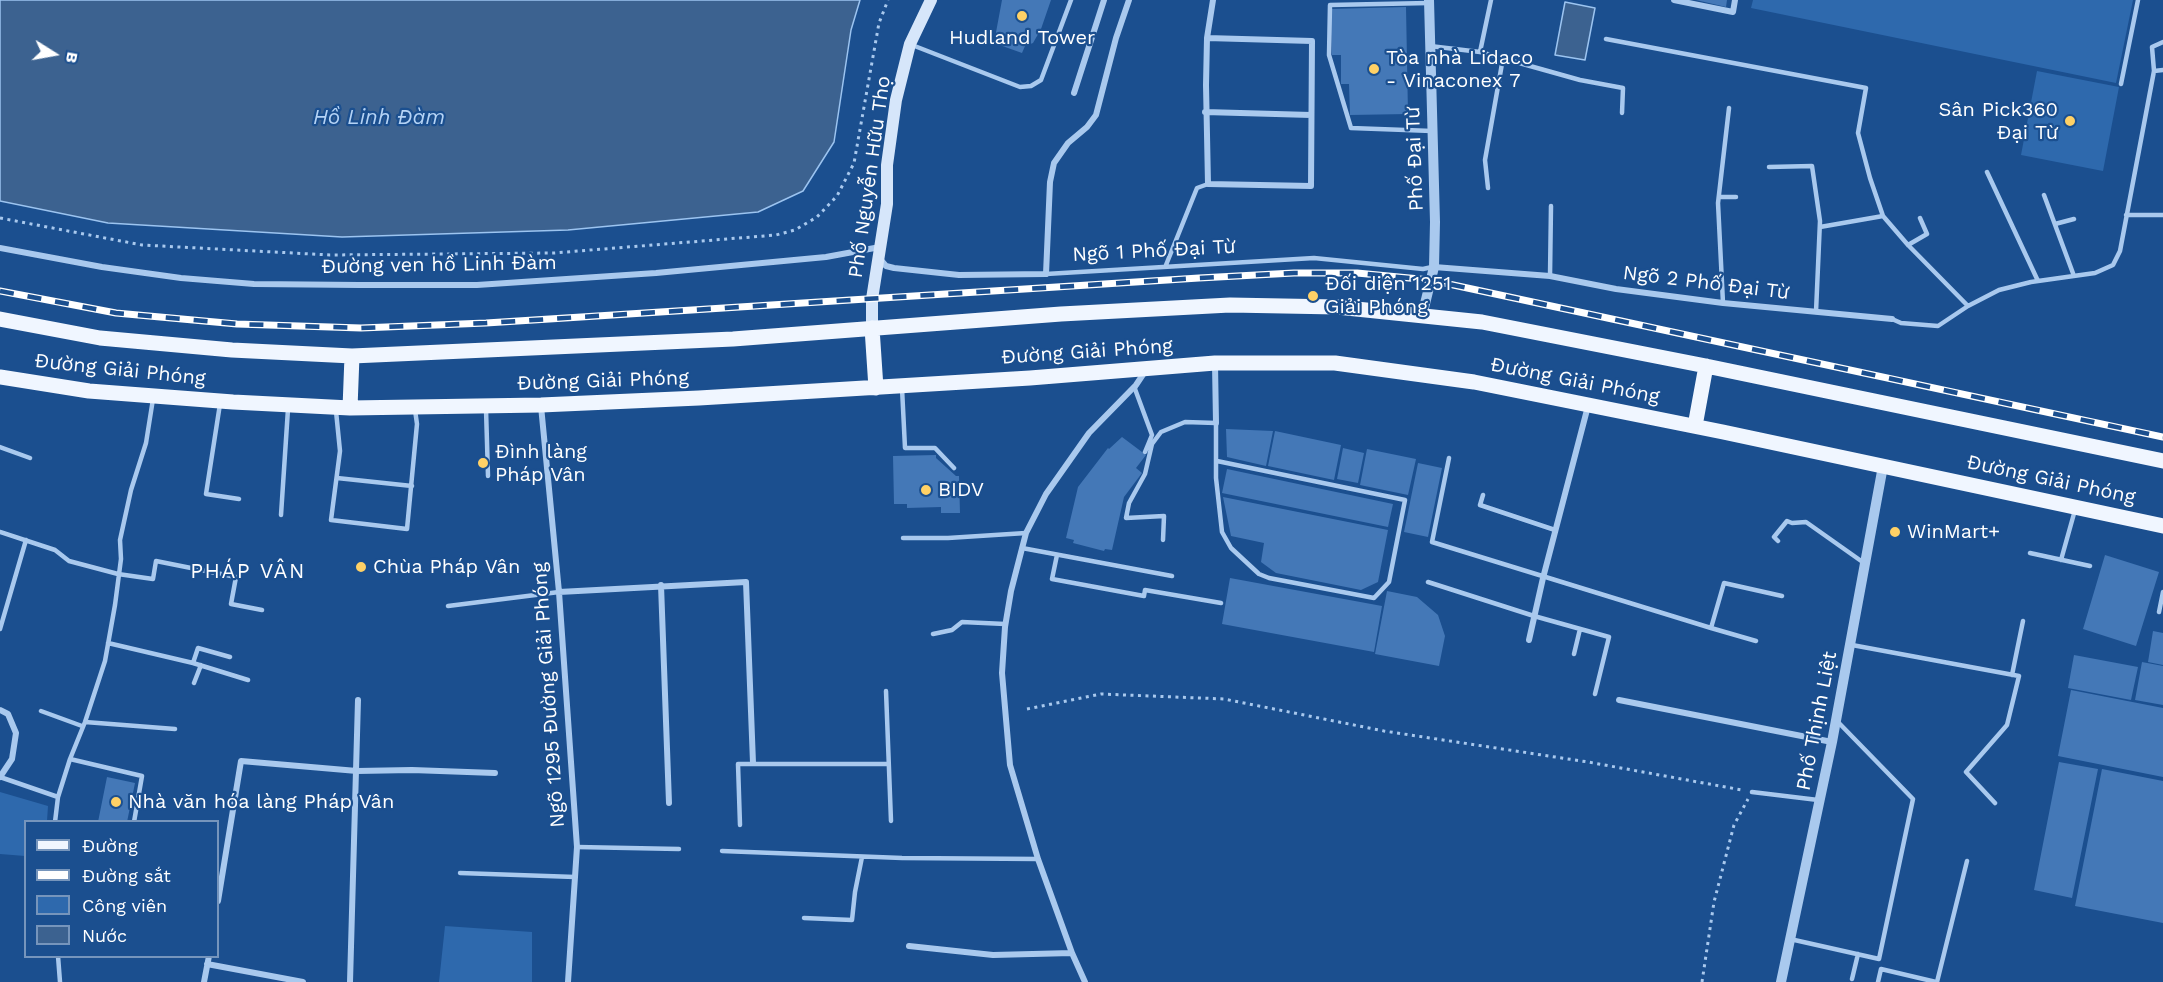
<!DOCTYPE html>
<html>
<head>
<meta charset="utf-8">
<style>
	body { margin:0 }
	#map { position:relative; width:2163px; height:982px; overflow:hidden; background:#1b4f8f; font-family:"Work Sans",sans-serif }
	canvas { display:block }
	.legend { position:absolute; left:24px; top:820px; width:195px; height:138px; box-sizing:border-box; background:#1b4f8f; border:2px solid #7695bc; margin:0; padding:8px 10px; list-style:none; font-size:18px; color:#fff }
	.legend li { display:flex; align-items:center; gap:12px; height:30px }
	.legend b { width:30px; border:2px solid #7695bc }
	.north { position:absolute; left:24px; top:24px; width:60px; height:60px; -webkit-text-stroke:4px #1b4f8f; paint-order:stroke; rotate:101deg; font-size:16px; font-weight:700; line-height:24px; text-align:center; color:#fff }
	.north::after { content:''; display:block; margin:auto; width:21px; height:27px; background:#fff; clip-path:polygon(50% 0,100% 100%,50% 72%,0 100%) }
</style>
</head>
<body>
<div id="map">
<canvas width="2163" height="982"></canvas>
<ul class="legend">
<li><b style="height:8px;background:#f0f6ff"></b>Đường</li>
<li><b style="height:8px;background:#fff"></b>Đường sắt</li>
<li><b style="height:16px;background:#2e69ad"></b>Công viên</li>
<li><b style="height:16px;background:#3c6290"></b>Nước</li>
</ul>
<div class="north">B</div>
</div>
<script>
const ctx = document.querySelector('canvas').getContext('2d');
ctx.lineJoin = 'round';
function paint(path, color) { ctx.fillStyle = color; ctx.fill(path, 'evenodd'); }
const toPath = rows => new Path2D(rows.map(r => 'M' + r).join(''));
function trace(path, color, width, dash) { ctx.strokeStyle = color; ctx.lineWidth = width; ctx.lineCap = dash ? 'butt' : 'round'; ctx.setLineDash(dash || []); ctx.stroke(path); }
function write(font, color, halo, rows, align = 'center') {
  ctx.font = font + ' "Work Sans",sans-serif'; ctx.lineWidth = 4.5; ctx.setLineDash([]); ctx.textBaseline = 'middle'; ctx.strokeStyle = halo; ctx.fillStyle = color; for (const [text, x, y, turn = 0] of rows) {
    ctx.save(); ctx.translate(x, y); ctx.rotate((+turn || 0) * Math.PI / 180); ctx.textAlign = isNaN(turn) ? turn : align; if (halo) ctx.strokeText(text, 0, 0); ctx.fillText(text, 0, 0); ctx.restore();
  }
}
const green = toPath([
	[1753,0,2133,0,2116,83,1751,8],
	[2037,71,2119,87,2103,171,2021,155],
	[0,792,48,806,47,821,26,822,25,856,0,854],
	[445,926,532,932,532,982,439,982]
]);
const water = toPath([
	[0,0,860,0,851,30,834,142,803,191,758,212,568,230,342,237,108,223,0,201,0,0],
	[1565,2,1595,8,1585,60,1555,55,1565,2]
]);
const building = toPath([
	[1002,0,1051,0,1041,29,1033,43,1025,46,1022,53,994,43],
	[1696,0,1727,0,1726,7],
	[1406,7,1408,114,1350,115,1349,84,1341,84,1341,55,1332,55,1331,9],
	[1226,429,1273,431,1266,466,1227,457],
	[1275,431,1341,445,1334,480,1268,466],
	[1122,437,1146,455,1136,468,1142,473,1124,497,1112,550,1105,549,1104,551,1073,543,1074,540,1066,538,1078,487,1108,448,1109,449],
	[1343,448,1364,453,1358,483,1337,479],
	[1367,449,1416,459,1408,495,1360,485],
	[936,455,936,458,956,476,959,476,960,513,941,513,941,507,907,508,907,504,894,504,893,456],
	[1418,463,1442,468,1428,537,1404,532],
	[1227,469,1393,504,1388,527,1222,493],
	[1223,497,1388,530,1378,582,1361,590,1276,573,1261,562,1264,543,1231,536],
	[2105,555,2159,572,2136,646,2083,629],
	[1230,578,1382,606,1374,652,1222,624],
	[1387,591,1417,597,1438,615,1445,636,1439,666,1375,654],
	[2153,631,2163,633,2163,665,2148,662],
	[2074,655,2138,667,2131,700,2068,688],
	[2142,662,2163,666,2163,705,2135,700],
	[2071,690,2163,708,2163,777,2058,756],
	[2059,762,2098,769,2072,898,2034,890],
	[2102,769,2163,781,2163,923,2075,906],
	[107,777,135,783,127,822,98,822]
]);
const path = toPath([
	[0,218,142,245,330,255,554,253,776,235,795,230,817,217,837,196,854,163,879,23,888,0],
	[1027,709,1101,694,1224,699,1384,731,1588,762,1742,790],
	[1702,982,1714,902,1734,825,1748,799]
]);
const service = toPath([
	[1429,3,1330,5,1329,55,1351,128,1432,131],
	[1606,39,1866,88,1858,133,1870,178,1883,216,1908,245,1968,306],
	[912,45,1020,87,1031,86,1041,80,1071,0],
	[1430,46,1480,52,1580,80,1623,88,1622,113],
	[1480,52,1491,0],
	[2154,71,2163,70],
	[2121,84,2138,0],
	[1769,167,1812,166,1820,221,1816,312],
	[1987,172,2038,281],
	[1488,188,1485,160,1503,58],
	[2044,195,2074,276],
	[1719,197,1736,197],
	[2126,215,2163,215],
	[2055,224,2074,219],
	[1820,227,1883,216],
	[1908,245,1927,234,1920,218],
	[1166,265,1197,188,1208,184],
	[1046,274,1314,258,1423,269,1432,267],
	[1550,276,1551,206],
	[1723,303,1718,203,1729,108],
	[1892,319,1901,323,1938,326,1968,306,1999,290,2031,282,2095,273,2113,265,2120,251,2154,71,2152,47,2163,42],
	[1136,385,1135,389,1152,435,1145,452],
	[902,388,905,448,935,448,954,468],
	[220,404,206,494,239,499],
	[486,409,488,476],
	[336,411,340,451,331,520,407,529,417,424,415,410],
	[0,447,30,458],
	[1449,458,1432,542,1711,628,1724,583,1782,596],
	[337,478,412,486],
	[1483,495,1480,505,1555,530],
	[281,515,288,409],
	[0,532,55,550,69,561,118,574,153,579,156,561,236,577,231,604,262,610],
	[903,538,948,538,1026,533],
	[1163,540,1164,516,1126,518,1129,503,1145,474,1152,444,1161,432,1185,422,1216,423,1216,478,1222,532,1231,548,1259,574,1269,578,1374,598,1389,582,1405,500,1217,461],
	[1778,541,1774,537,1787,521,1792,523,1806,522,1864,563],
	[1022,548,1172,576],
	[2030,553,2090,566],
	[1057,555,1052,579,1144,596,1145,590,1221,603],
	[2061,560,2075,510],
	[1428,582,1534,616,1609,637,1595,694],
	[448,606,559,592],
	[2159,612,2163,592],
	[1711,628,1756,641],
	[0,629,26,540],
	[933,634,952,630,962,622,1005,624],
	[108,643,193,663,248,680],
	[1852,645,2019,676,2007,725,1966,772,1995,803],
	[1574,654,1580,629],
	[193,663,198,648,230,657],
	[2012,675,2023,621],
	[194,683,201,665],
	[886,691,891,821],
	[41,711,82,726],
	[85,722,175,729],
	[70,759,142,776,134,822],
	[0,777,58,797],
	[1752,792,1818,800],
	[55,822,58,797,70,759,85,722,105,661,115,605,121,559,120,540,131,490,146,443,153,399],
	[740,825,738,764,888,764],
	[577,847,679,849],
	[722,851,902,858,1038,859],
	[460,873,575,877],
	[804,918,852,920,855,892,862,857],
	[1790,939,1879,959,1913,799,1837,721],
	[58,956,60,982],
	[1852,979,1858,954],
	[1878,982,1881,969,1936,982],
	[1937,982,1967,861]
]);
const minor = toPath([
	[1674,0,1733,12,1735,0],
	[1207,38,1312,41,1311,186,1208,184,1206,85,1207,38,1213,0],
	[1074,93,1104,0],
	[1205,112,1311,115],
	[0,248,102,267,181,278,254,284,359,285,477,285,656,273,826,257,880,247],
	[880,259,886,266,894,268,959,275,1046,274,1050,182,1054,163,1068,143,1087,127,1096,115,1116,38,1129,0],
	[1434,267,1550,276,1616,289,1723,303,1892,319],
	[1215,364,1216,423],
	[541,406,559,592,577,847,568,982],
	[661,585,669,803],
	[559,592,746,582,753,763],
	[1529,640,1543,578,1588,406],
	[1619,700,1832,742],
	[0,710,8,714,16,733,12,759,0,777],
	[218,901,241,761,357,771,412,770,495,773],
	[909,946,993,955,1072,953],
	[207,964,303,982],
	[204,982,209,956],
	[350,982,358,700],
	[1085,982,1072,953,1038,859,1010,765,1002,673,1005,627,1011,591,1026,533,1046,494,1089,433,1136,385,1146,370]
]);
const tertiary = toPath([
	[1422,316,1434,267,1435,222,1429,0],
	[1781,982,1832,742,1883,466]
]);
const secondary = toPath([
	[872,328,872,299,887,204,887,165,896,100,910,44,931,0]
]);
const primary = toPath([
	[0,319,100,338,232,350,352,356,733,339,1061,314,1230,305,1337,307,1482,322,1706,366,2163,461],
	[872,328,876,388],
	[0,377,89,391,233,402,350,408,541,405,699,398,1030,378,1215,363,1335,363,1474,382,1723,432,2163,526],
	[350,408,352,356],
	[1695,426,1706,366]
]);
const rail = toPath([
	[0,291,116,313,237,324,361,328,486,323,1199,278,1294,273,1357,273,1430,280,2163,437]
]);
const markers = [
	[1022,16,6,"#ffd166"],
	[1374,69,6,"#ffd166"],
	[2070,121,6,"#ffd166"],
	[1313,296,6,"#ffd166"],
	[483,463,6,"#ffd166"],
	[926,490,6,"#ffd166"],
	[1895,532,6,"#ffd166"],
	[361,567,6,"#ffd166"],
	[116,802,6,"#ffd166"]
];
const poiNames = [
	["Hudland Tower",1022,38,"center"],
	["Tòa nhà Lidaco",1386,58],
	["- Vinaconex 7",1386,81],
	["Sân Pick360",2058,110,"right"],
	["Đại Từ",2058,133,"right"],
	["Đối diện 1251",1325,284],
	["Giải Phóng",1325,307],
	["Đình làng",495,452],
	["Pháp Vân",495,475],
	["BIDV",938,490],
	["WinMart+",1907,532],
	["Chùa Pháp Vân",373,567],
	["Nhà văn hóa làng Pháp Vân",128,802]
];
const streetNames = [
	["Phố Đại Từ",1415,159,-92],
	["Phố Nguyễn Hữu Thọ",870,177,-82],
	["Ngõ 1 Phố Đại Từ",1154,251,-3],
	["Đường ven hồ Linh Đàm",439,265,-1],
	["Ngõ 2 Phố Đại Từ",1706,283,7],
	["Đường Giải Phóng",1087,352,-4],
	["Đường Giải Phóng",120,370,6],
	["Đường Giải Phóng",603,381,-2],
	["Đường Giải Phóng",1575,381,11],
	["Đường Giải Phóng",2051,480,12],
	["Ngõ 1295 Đường Giải Phóng",549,695,-94],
	["Phố Thịnh Liệt",1817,721,-79]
];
const waterNames = [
	["Hồ Linh Đàm",379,118]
];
const neighbourhoodNames = [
	["PHÁP VÂN",248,572]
];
paint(green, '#2e69ad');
paint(water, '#3c6290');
trace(water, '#9cc4f0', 1.5);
paint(building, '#4478b7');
trace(path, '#a9c9ee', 3, [3, 4.5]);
trace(service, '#a9c9ee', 4.5);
trace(minor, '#a9c9ee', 6);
trace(tertiary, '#a9c9ee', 10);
trace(secondary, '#d6e6fa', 12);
trace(primary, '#f0f6ff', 15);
trace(rail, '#fff', 7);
trace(rail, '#1b4f8f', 4.5, [14]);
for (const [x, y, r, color] of markers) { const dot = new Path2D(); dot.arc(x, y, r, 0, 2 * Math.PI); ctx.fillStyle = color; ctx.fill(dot); trace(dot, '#1b4f8f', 2); }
write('20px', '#fff', '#1b4f8f', poiNames, 'left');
write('20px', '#fff', '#1b4f8f', streetNames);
write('italic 21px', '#b5d3f5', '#1b4f8f', waterNames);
ctx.letterSpacing = '1.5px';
write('21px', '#fff', '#1b4f8f', neighbourhoodNames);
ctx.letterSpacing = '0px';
</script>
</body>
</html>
